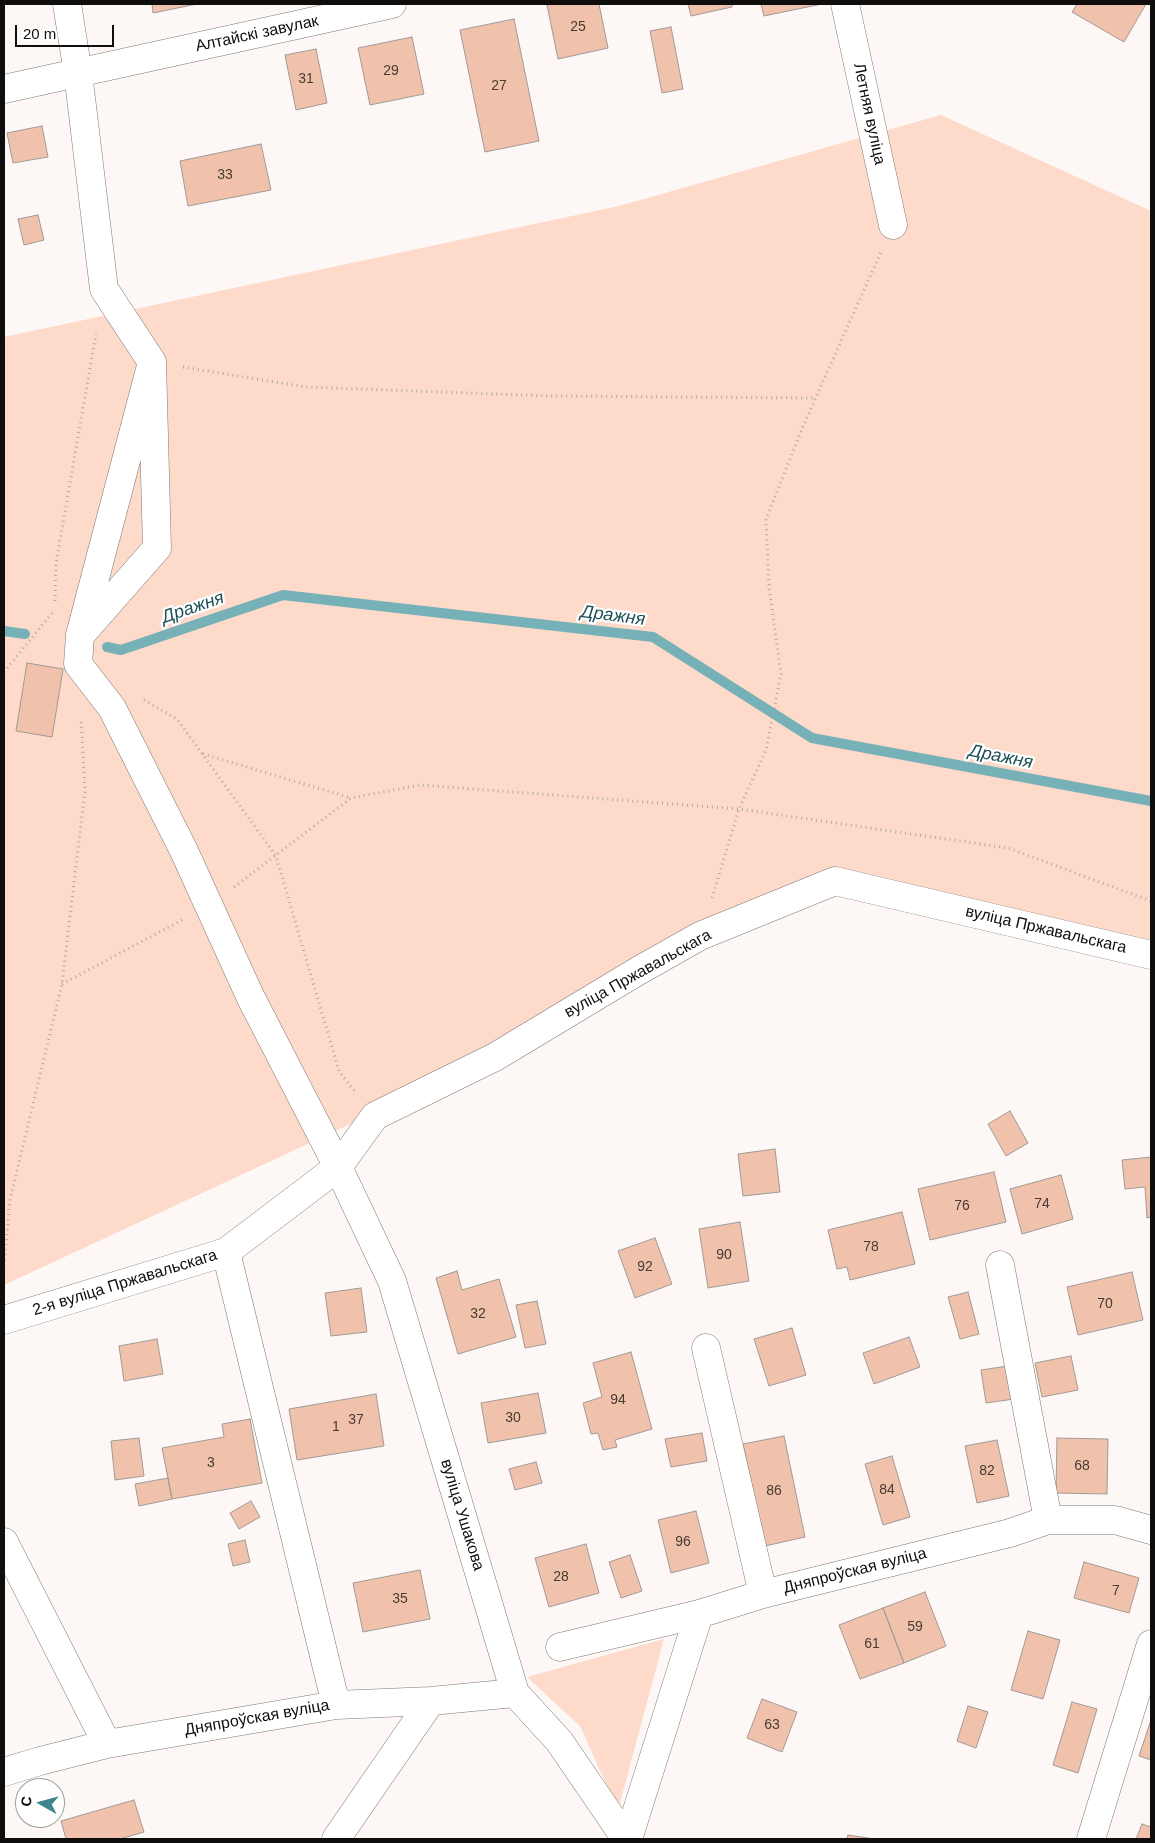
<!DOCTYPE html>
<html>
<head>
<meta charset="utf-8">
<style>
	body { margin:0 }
	#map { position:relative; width:1155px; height:1843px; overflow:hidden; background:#fdf7f5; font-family:Helvetica,sans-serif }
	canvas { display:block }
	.frame { position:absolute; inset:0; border:5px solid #0f0e0d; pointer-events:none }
	.north { position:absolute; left:15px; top:1778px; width:50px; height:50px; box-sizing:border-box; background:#fff; border:1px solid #9f9f9e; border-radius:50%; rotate:277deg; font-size:14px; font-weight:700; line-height:20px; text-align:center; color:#0f0e0d }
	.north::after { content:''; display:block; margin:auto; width:18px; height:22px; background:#3e858d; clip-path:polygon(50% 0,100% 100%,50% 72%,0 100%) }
	.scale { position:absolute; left:15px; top:25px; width:99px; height:22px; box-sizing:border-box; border:2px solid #0f0e0d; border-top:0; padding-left:6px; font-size:15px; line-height:18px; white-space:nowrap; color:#0f0e0d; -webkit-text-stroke:4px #fff; paint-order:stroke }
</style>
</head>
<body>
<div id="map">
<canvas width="1155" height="1843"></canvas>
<div class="frame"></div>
<div class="north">С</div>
<div class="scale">20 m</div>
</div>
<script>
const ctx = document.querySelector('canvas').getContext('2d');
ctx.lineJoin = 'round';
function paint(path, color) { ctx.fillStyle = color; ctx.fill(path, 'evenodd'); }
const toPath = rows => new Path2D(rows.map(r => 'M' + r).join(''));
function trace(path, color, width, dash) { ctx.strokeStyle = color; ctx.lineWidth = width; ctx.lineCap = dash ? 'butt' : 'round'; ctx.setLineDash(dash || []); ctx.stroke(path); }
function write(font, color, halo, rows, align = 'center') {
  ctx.font = font + ' Helvetica,sans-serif'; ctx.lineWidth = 4.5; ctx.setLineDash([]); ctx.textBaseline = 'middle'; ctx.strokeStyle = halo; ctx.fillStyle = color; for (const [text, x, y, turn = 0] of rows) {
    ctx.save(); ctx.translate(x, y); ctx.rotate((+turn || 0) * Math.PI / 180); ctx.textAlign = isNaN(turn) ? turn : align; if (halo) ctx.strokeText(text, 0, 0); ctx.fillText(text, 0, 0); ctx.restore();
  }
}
const green = toPath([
	[941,115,1151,211,1151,940,834,881,495,1057,4,1285,4,337,619,206],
	[664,1639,618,1810,580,1726,527,1677]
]);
const stream = toPath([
	[4,631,25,634],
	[107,647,121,650,283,595,653,637,812,738,1151,801]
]);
const building = toPath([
	[152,4,197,4,153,13,152,4],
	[555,4,599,4,608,48,558,59,547,5,555,4],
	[688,4,732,4,732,7,691,16,688,4],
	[761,4,822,4,764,16,761,4],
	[1077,4,1146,4,1124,42,1072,12,1077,4],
	[514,19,539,141,485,152,460,30,514,19],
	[671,27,683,89,662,93,650,31,671,27],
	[412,37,424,94,370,105,358,48,412,37],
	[316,49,327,103,296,110,285,55,316,49],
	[42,126,48,157,13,163,7,133,42,126],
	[261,144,271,190,188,206,180,161,261,144],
	[38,215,44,240,24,245,18,219,38,215],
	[27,663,63,669,52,737,16,731,27,663],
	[1010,1111,1028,1143,1006,1156,988,1124,1010,1111],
	[775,1149,780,1192,743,1196,738,1154,775,1149],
	[1151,1157,1151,1217,1147,1218,1145,1187,1125,1189,1122,1160,1151,1157],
	[994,1172,1006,1222,930,1240,918,1189,994,1172],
	[1061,1175,1073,1219,1022,1234,1010,1189,1061,1175],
	[902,1212,915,1264,850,1280,847,1267,837,1269,828,1230,902,1212],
	[740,1222,749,1281,708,1288,699,1229,740,1222],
	[655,1238,672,1284,635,1298,618,1251,655,1238],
	[457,1271,462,1290,499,1279,516,1337,458,1354,436,1278,457,1271],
	[1132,1272,1143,1320,1078,1335,1067,1287,1132,1272],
	[361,1288,367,1332,331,1336,325,1293,361,1288],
	[968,1292,979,1334,960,1339,948,1297,968,1292],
	[537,1301,546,1344,525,1348,516,1305,537,1301],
	[792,1328,806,1375,769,1386,754,1339,792,1328],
	[909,1337,920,1367,874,1384,863,1353,909,1337],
	[157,1339,163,1374,124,1381,119,1346,157,1339],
	[631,1352,652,1429,615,1440,617,1447,603,1450,598,1433,591,1434,583,1403,602,1397,593,1363,631,1352],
	[1071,1356,1078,1390,1042,1397,1035,1363,1071,1356],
	[1008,1366,1014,1399,986,1403,981,1370,1008,1366],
	[538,1393,546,1433,488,1443,481,1403,538,1393],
	[376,1394,384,1446,297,1460,289,1409,376,1394],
	[250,1419,262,1483,172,1499,162,1448,224,1437,222,1424,250,1419],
	[702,1433,707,1461,671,1467,665,1439,702,1433],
	[784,1436,805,1537,765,1546,743,1444,784,1436],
	[139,1438,144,1476,115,1480,111,1441,139,1438],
	[1057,1438,1108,1439,1107,1494,1056,1493,1057,1438],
	[997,1440,1009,1496,977,1503,965,1446,997,1440],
	[892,1456,910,1517,883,1525,865,1464,892,1456],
	[536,1462,542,1483,515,1490,509,1469,536,1462],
	[168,1478,172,1499,139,1506,135,1484,168,1478],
	[251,1501,260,1517,239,1529,230,1513,251,1501],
	[696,1511,709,1563,671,1573,658,1520,696,1511],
	[245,1540,250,1562,233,1566,228,1544,245,1540],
	[586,1544,599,1593,549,1607,535,1558,586,1544],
	[630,1555,642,1591,621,1598,609,1562,630,1555],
	[1084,1562,1139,1578,1129,1613,1074,1598,1084,1562],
	[420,1570,430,1619,363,1632,353,1583,420,1570],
	[925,1592,946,1646,904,1663,883,1608,925,1592],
	[883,1608,904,1663,860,1679,839,1625,883,1608],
	[1028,1631,1060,1640,1043,1699,1011,1690,1028,1631],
	[762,1699,797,1712,782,1752,747,1738,762,1699],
	[1072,1702,1097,1709,1078,1773,1053,1765,1072,1702],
	[968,1706,988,1712,976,1748,957,1741,968,1706],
	[1151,1720,1151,1760,1139,1756,1151,1720],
	[134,1800,144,1832,120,1839,66,1839,61,1821,134,1800],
	[1142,1824,1151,1827,1151,1839,1136,1839,1142,1824],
	[848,1835,874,1839,847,1839,848,1835]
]);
const path = toPath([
	[183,367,306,387,549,396,815,398],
	[55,601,56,563,96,334],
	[4,672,53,612],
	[144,700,177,719,276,856,339,1071,356,1093],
	[203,754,351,798],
	[234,887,351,798,420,785,739,809,1008,848,1151,901],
	[712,898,739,809,766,750,781,674,769,587,766,519,804,424,881,252],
	[62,984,182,920],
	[4,1265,10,1200,62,984,85,790,81,719]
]);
const minor = toPath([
	[67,4,78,73,104,289,152,362,157,548,84,631],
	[845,4,893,225],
	[4,89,392,4],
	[152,362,80,635,78,664,112,708,184,851,250,996,338,1167,392,1281,515,1693,559,1741,626,1839],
	[226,1252,336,1705],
	[1000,1265,1048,1520],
	[4,1320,226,1252,338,1167,375,1116,495,1057,638,971,700,936,835,881,1151,955],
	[706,1348,763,1594],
	[4,1542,107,1744],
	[560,1647,699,1614,763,1594,1010,1533,1048,1520,1115,1520,1151,1530],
	[4,1772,40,1761,107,1744,336,1705,431,1701,515,1693],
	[336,1839,431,1701],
	[628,1839,699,1614],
	[1091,1839,1151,1644]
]);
const numberNames = [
	["25",578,27],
	["29",391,71],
	["31",306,79],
	["27",499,86],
	["33",225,175],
	["74",1042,1204],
	["76",962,1206],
	["78",871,1247],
	["90",724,1255],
	["92",645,1267],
	["70",1105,1304],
	["32",478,1314],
	["94",618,1400],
	["30",513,1418],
	["37",356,1420],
	["1",336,1427],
	["3",211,1463],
	["68",1082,1466],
	["82",987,1471],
	["84",887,1490],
	["86",774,1491],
	["96",683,1542],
	["28",561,1577],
	["7",1116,1591],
	["35",400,1599],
	["59",915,1627],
	["61",872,1644],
	["63",772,1725]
];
const streetNames = [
	["Алтайскі завулак",257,34,-12],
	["Летняя вуліца",869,114,78],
	["вуліца Пржавальскага",1046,930,13],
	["вуліца Пржавальскага",638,974,-29],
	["2-я вуліца Пржавальскага",125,1283,-17],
	["вуліца Ушакова",462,1515,73],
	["Дняпроўская вуліца",855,1571,-14],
	["Дняпроўская вуліца",257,1718,-10]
];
const waterNames = [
	["Дражня",193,608,-19],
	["Дражня",613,616,7],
	["Дражня",1001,757,11]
];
paint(green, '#fddac9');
trace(stream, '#76b1b8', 10);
paint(building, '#f1c2ab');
trace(building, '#a09a98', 1);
trace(minor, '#7e7a77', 29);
trace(path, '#afaaa9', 3, [1, 4]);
trace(minor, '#fff', 28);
write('14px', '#483b34', null, numberNames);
write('16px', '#0f0e0d', '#fff', streetNames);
write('italic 18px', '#1d5157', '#fff', waterNames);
</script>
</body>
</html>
